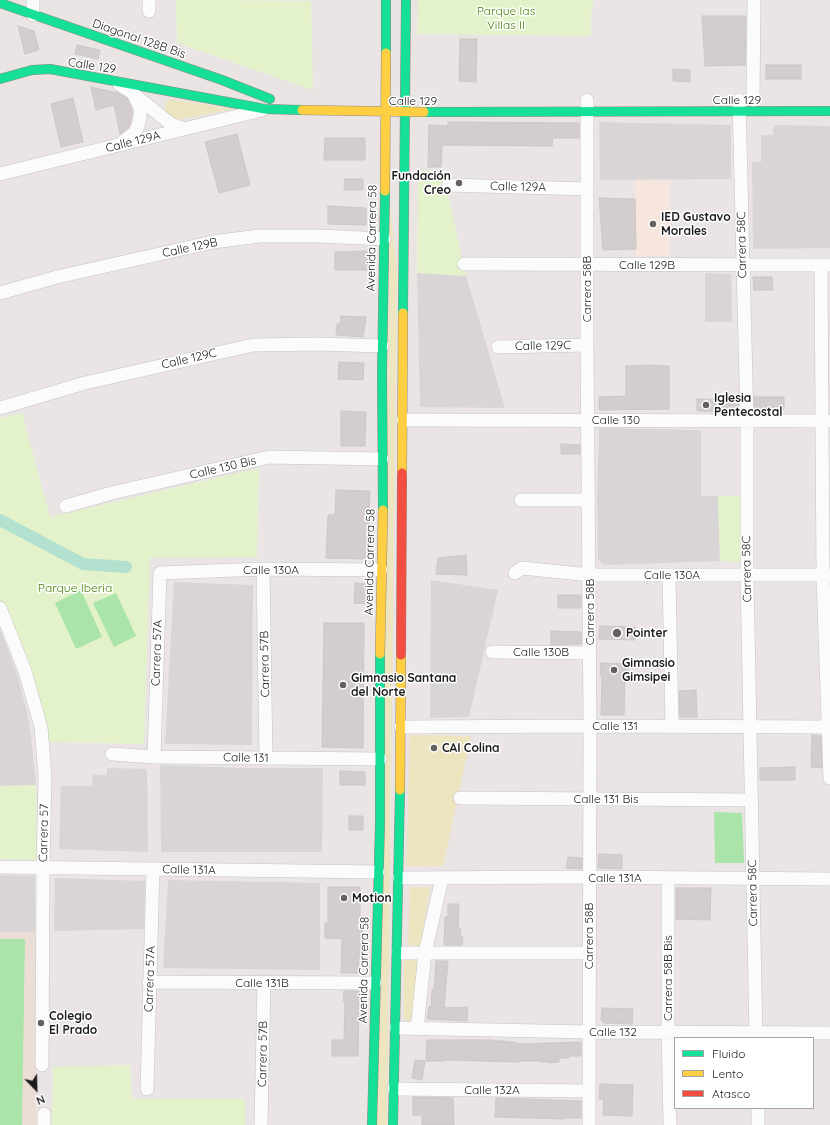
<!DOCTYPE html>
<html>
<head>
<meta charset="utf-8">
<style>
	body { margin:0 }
	#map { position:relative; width:830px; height:1125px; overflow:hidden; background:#eae4e4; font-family:Quicksand,sans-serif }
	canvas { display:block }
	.legend { position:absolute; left:674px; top:1037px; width:140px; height:72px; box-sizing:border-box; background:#fff; border:1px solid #a4a4a4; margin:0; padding:5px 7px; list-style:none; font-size:12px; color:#1b1b1b }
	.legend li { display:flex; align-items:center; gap:8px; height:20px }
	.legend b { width:20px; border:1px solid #a4a4a4 }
	.north { position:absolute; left:16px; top:1069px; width:40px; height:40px; -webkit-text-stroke:3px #fff; paint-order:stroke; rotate:157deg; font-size:11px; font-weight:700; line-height:16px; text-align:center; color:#1b1b1b }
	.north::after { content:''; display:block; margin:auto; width:14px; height:18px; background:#1b1b1b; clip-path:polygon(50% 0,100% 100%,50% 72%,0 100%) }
</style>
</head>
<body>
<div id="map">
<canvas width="830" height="1125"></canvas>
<ul class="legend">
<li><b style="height:5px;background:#16e098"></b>Fluido</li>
<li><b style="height:5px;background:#ffcf43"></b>Lento</li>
<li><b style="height:5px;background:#f24e42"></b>Atasco</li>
</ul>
<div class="north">N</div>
</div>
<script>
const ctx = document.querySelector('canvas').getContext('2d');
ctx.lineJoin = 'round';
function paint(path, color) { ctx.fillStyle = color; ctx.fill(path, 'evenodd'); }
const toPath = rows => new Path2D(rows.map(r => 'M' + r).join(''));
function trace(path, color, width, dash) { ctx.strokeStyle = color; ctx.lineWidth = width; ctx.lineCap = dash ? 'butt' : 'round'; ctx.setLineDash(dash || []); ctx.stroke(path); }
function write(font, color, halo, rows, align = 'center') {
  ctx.font = font + ' Quicksand,sans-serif'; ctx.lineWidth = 3; ctx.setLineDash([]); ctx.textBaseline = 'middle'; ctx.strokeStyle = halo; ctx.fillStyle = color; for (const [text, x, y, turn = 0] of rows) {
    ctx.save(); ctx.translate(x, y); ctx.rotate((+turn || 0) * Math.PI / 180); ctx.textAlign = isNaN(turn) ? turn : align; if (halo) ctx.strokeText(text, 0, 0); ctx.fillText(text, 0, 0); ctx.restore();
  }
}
const residential = toPath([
	[599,122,731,125,731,179,600,180],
	[774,125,830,126,830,248,753,249,752,162,761,162,761,135,773,135],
	[417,273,466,276,505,408,420,407],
	[705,273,731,274,732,322,705,322],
	[599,428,701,430,701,496,718,496,720,561,605,565,598,560,597,495],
	[431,580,498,590,469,717,430,718],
	[174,582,253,585,252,745,165,744],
	[0,629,18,677,27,712,31,736,36,785,0,786],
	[160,765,244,768,323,768,322,852,161,852],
	[107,768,147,769,148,852,59,849,61,786,92,786,93,775,107,775],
	[0,875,35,876,35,932,0,932],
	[55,878,145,881,144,929,54,931],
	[168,880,320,883,320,970,163,968]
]);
const education = toPath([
	[635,180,670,180,670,255,636,257]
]);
const farmland = toPath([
	[0,932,35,932,36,1125,0,1125]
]);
const grass = toPath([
	[170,99,234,109,176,120,165,115,165,103],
	[390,206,397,271,387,1125,377,1125],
	[410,735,471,736,443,866,406,866],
	[410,887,430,887,420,946,408,945],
	[421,959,415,1021,404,1020,404,960]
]);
const park = toPath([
	[176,0,311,1,313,90,177,43],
	[418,0,594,0,591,14,591,36,417,34],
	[418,170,443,171,466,276,417,273],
	[22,413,50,517,259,468,257,557,150,558,144,744,47,742,0,603,0,418],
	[718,496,741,496,742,562,720,561],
	[36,785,36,860,0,859,0,786],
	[130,1065,132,1099,245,1099,245,1125,52,1125,53,1067]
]);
const pitch = toPath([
	[81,590,102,637,76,649,55,603],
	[116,593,136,636,114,647,93,603],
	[714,812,742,813,744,863,715,863],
	[0,939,25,939,22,1125,0,1125]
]);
const canal = toPath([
	[0,520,83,564,126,567]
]);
const building = toPath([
	[702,16,746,16,745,65,705,66,702,16],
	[18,26,34,31,39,50,25,54,18,26],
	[460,39,477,39,476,82,459,81,460,39],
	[77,45,100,50,98,59,75,54,77,45],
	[766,65,801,65,801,79,766,79,766,65],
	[673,69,690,70,690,82,673,81,673,69],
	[91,87,118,93,127,98,132,110,132,116,129,127,120,134,114,105,96,110,91,87],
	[73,98,83,142,61,147,51,104,73,98],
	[448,122,579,123,579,138,553,138,552,146,442,145,441,167,428,167,429,125,448,126,448,122],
	[237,134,250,185,219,193,205,142,237,134],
	[325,138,365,138,365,160,324,160,325,138],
	[345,179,363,179,363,190,344,190,345,179],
	[599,198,635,199,636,249,603,250,599,198],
	[328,206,366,208,366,225,328,224,328,206],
	[368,251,368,270,335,270,335,252,368,251],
	[753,277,772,277,773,290,754,290,753,277],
	[341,316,366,317,363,337,336,335,337,324,340,324,341,316],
	[339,362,364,363,363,380,338,379,339,362],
	[651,365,669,366,669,409,599,410,599,397,626,396,626,366,651,365],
	[754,397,784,397,784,410,755,410,754,397],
	[697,399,738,400,739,412,697,411,697,399],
	[341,411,366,412,365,446,341,446,341,411],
	[561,444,580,445,580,454,561,454,561,444],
	[336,490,370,491,368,559,326,558,328,515,335,515,336,490],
	[466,555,467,575,436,574,438,558,466,555],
	[355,583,369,584,368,604,354,603,355,583],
	[558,595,581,595,581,608,558,608,558,595],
	[324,623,364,623,363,748,322,747,324,623],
	[600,626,635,627,635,640,599,639,600,626],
	[551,631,581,632,581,644,551,645,551,631],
	[601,663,628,664,628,676,625,676,624,715,601,715,602,676,600,676,601,663],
	[696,690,697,717,680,717,679,691,696,690],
	[812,735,821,736,822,768,811,767,812,735],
	[795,767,795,780,760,780,760,768,795,767],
	[340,771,365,772,365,785,340,785,340,771],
	[349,816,363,816,363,830,349,830,349,816],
	[599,854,622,855,622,869,598,868,599,854],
	[568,857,582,858,582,869,566,868,568,857],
	[328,887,360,887,360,924,362,924,362,939,364,939,364,955,359,955,358,973,341,973,342,939,325,938,325,923,328,923,328,887],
	[676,888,711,888,710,920,676,919,676,888],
	[448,904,459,904,458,929,461,929,460,937,463,937,462,945,444,945,445,917,448,917,448,904],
	[436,961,448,961,444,1008,468,1007,467,1021,427,1019,429,1007,431,1007,432,990,434,990,436,961],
	[344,991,364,991,364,1001,359,1001,358,1056,332,1056,332,1040,344,1040,345,1001,343,1001,344,991],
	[602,1008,633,1009,632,1024,604,1023,601,1020,602,1008],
	[427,1040,494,1040,494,1041,505,1041,505,1042,513,1042,520,1044,581,1042,581,1056,569,1056,569,1058,559,1058,559,1062,549,1063,549,1062,541,1062,541,1061,520,1061,520,1062,516,1062,445,1060,445,1061,426,1061,427,1040],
	[415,1060,425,1061,422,1080,412,1078,415,1060],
	[600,1084,633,1085,632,1116,603,1115,604,1099,599,1099,600,1084],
	[413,1097,453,1098,454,1125,422,1125,422,1115,413,1115,413,1097],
	[496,1098,581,1101,581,1118,565,1118,564,1119,495,1117,496,1098]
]);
const street = toPath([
	[149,11,149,0],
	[33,15,33,0],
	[119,84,133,93,140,108,140,117,138,126,135,132,121,143],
	[136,96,171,124,185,129],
	[587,100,587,345,590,726,589,1125],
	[739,100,747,421,747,575,756,1038],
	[753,100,754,0],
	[0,174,262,110],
	[448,185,587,189],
	[464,264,830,265],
	[821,265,823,575,830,778],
	[0,293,57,277,213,242,259,236,319,236,384,239],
	[498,347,587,345],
	[0,408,85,383,253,345,320,344,382,346],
	[403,420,830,421],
	[521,500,589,500],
	[66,506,112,493,269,457,382,459],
	[263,569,266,758],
	[515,573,522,568,590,575,830,575],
	[669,575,672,726],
	[0,608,25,671,41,727,45,776,43,868,42,1065],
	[492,652,590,653],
	[401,727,590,726,830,727],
	[112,754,154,757,380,759],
	[154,757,160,573,263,569,381,570],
	[460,798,751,800],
	[0,867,378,872],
	[399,878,589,877,830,879],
	[668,878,668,1032,670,1125],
	[398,953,589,953],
	[149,982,375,983],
	[396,1028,589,1032,830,1033],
	[417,1029,425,953,442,878],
	[147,1089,153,869],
	[394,1089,589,1091],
	[758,1108,758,1125],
	[44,1114,44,1125],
	[261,1125,264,983]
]);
const fast = toPath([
	[386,0,386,53],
	[0,3,222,80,270,99],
	[0,79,32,70,50,69,265,109,302,110],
	[424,112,830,111],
	[403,313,406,0],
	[383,510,382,373,385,191],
	[372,1125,380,824,380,654],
	[393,1125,400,790]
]);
const slow = toPath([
	[302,110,424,112],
	[385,191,386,53],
	[402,473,403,313],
	[380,654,383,510],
	[400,790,401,655]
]);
const jam = toPath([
	[401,655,402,473]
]);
const markers = [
	[459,183,4,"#636161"],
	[653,224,4,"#636161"],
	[706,405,4,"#636161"],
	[617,633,5,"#636161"],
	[614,670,4,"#636161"],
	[343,685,4,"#636161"],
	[434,748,4,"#636161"],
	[344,898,4,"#636161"],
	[41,1023,4,"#636161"]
];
const parkNames = [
	["Parque las",506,11],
	["Villas II",506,25],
	["Parque Iberia",75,588]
];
const streetNames = [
	["Diagonal 128B Bis",139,39,19],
	["Calle 129",92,66,9],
	["Calle 129",737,100],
	["Calle 129",413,101],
	["Calle 129A",133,142,-14],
	["Calle 129A",518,187,1],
	["Avenida Carrera 58",372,238,-89],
	["Carrera 58C",742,245,-91],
	["Calle 129B",190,248,-12],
	["Calle 129B",647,265],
	["Carrera 58B",587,289,-90],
	["Calle 129C",543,346,-1],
	["Calle 129C",189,359,-13],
	["Calle 130",616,420],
	["Calle 130 Bis",223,468,-13],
	["Avenida Carrera 58",370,562,-89],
	["Carrera 58C",747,569,-91],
	["Calle 130A",271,570],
	["Calle 130A",672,575],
	["Carrera 58B",590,612,-90],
	["Calle 130B",541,652],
	["Carrera 57A",157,653,-88],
	["Carrera 57B",265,664,-91],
	["Calle 131",615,726],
	["Calle 131",246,758,1],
	["Calle 131 Bis",606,799],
	["Carrera 57",44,833,-89],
	["Calle 131A",189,870,1],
	["Calle 131A",615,878],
	["Carrera 58C",753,893,-91],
	["Carrera 58B",589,936,-90],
	["Avenida Carrera 58",364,970,-89],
	["Carrera 58B Bis",668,978,-90],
	["Carrera 57A",150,979,-88],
	["Calle 131B",262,983],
	["Calle 132",613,1032],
	["Carrera 57B",263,1054,-89],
	["Calle 132A",492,1090]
];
const poiNames = [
	["Fundación",451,176,"right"],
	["Creo",451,190,"right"],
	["IED Gustavo",661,217],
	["Morales",661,231],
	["Iglesia",714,398],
	["Pentecostal",714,412],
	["Pointer",626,633],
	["Gimnasio",622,663],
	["Gimsipei",622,677],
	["Gimnasio Santana",351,678],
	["del Norte",351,692],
	["CAI Colina",442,748],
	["Motion",352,898],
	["Colegio",49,1016],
	["El Prado",49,1030]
];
paint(residential, '#d9d5d6');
paint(education, '#f6e6dd');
paint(farmland, '#edded5');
paint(grass, '#ece5bf');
paint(park, '#e3f2cb');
paint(pitch, '#abe4a8');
trace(canal, '#b3e1cf', 12);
paint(building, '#d3cdce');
trace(building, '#cdc5c6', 1);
trace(street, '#c5c3c3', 14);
trace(fast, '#95867c', 10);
trace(slow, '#95867c', 10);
trace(jam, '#95867c', 10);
trace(street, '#fcfbfb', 13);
trace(fast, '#16e098', 9);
trace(slow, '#ffcf43', 9);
trace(jam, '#f24e42', 9);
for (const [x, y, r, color] of markers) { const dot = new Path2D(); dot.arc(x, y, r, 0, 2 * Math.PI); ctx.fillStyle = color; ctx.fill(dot); trace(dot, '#fff', 1.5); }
write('12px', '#458003', '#fff', parkNames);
write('12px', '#1b1b1b', '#fff', streetNames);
write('bold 12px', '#1b1b1b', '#fff', poiNames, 'left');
</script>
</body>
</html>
